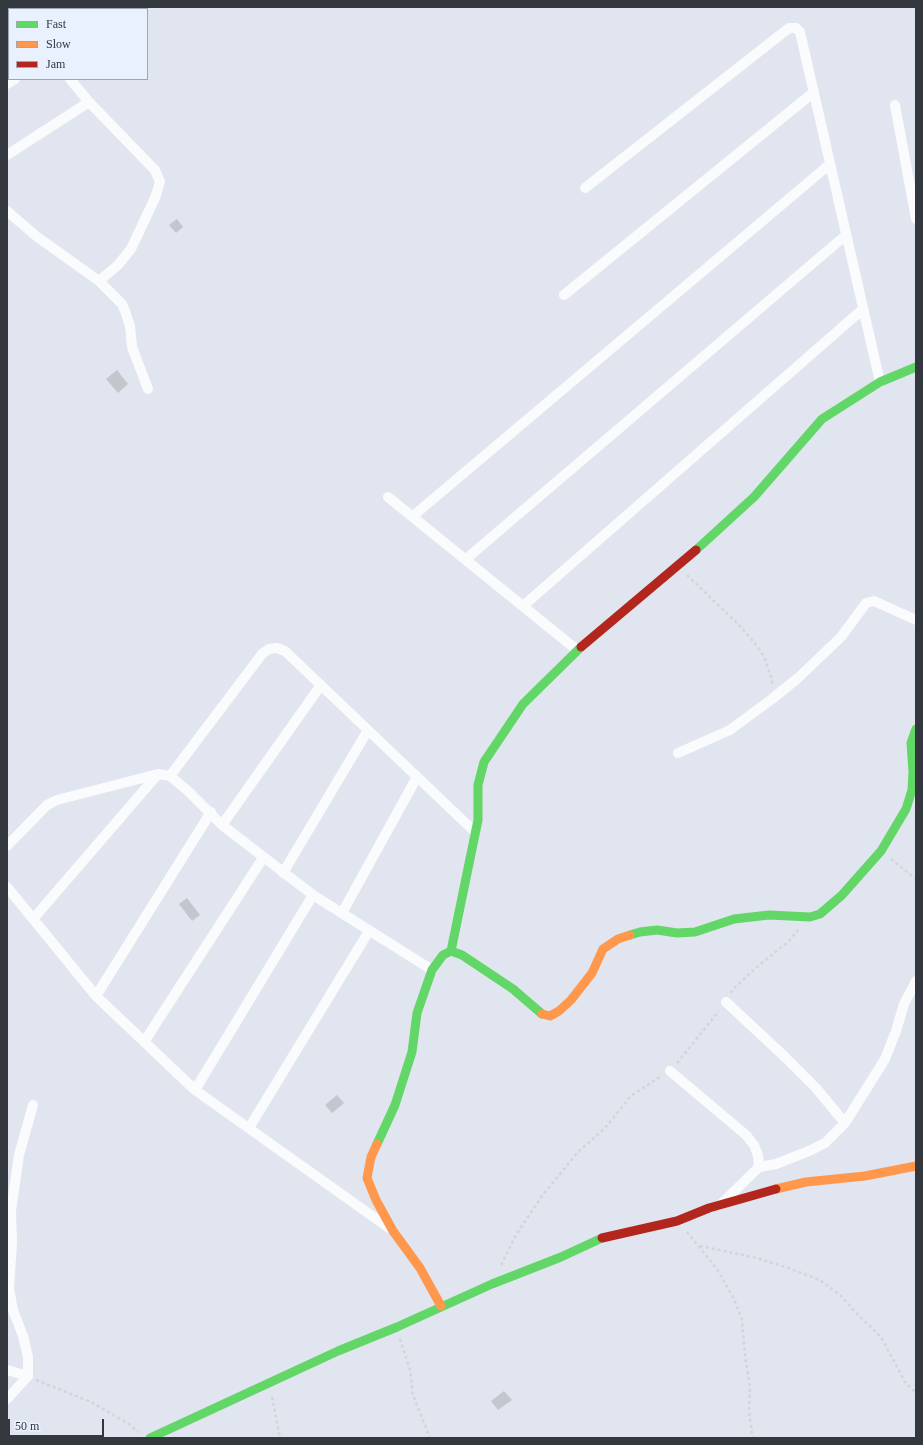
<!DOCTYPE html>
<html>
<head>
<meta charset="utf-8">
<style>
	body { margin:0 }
	#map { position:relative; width:923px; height:1445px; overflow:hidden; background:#e0e5ef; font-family:"Times New Roman",serif }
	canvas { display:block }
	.frame { position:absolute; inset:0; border:8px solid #33373e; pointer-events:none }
	.legend { position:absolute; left:8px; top:8px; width:140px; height:72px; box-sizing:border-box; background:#e9f1ff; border:1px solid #a0a7b2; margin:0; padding:5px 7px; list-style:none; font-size:12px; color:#33373e }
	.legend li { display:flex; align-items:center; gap:8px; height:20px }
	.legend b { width:20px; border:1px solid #a0a7b2 }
	.scale { position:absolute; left:8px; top:1419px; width:96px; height:18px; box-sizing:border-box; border:2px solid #33373e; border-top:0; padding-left:5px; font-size:12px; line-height:14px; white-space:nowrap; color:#33373e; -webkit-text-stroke:3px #e9f1ff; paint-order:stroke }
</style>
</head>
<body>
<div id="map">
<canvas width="923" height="1445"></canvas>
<div class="frame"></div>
<ul class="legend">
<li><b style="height:5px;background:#63d668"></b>Fast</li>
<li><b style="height:5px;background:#ff974d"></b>Slow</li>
<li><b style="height:5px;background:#b3261e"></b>Jam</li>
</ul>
<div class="scale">50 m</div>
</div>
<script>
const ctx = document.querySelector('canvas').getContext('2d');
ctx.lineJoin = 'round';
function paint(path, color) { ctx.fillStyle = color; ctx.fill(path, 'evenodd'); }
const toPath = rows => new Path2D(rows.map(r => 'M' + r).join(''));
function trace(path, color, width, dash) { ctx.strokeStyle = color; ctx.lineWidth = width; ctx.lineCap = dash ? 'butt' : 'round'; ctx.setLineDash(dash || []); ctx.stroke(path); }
const building = toPath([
	[177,219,183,227,176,233,169,225],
	[117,370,128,384,118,393,106,379],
	[187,898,200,915,192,921,179,904],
	[337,1095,344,1103,332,1113,325,1105],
	[504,1391,512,1400,498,1410,491,1401]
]);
const path = toPath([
	[687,575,740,626,758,647,765,659,771,677,773,686],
	[891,859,916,879],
	[731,993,733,989,759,965,788,942,798,930],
	[677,1063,719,1011],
	[687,1232,717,1269,734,1299,742,1320,745,1355,750,1387,749,1411,752,1434,754,1438],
	[700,1246,757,1258,788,1268,820,1280,841,1296,858,1315,881,1337,905,1382,916,1393],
	[501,1265,516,1235,542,1196,578,1152,605,1128,631,1096,661,1076],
	[400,1339,410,1370,413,1395,430,1438],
	[36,1380,91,1402,129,1424,138,1432],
	[272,1397,280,1438]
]);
const street = toPath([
	[7,8,9,10],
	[70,79,89,102,151,166,155,170,160,182,155,198,131,249,118,265,99,281],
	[7,84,15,79],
	[895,105,916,219],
	[7,155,89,102],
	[585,188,789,28,796,28,800,32,880,382],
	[7,211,36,236,99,281,122,304,125,311,130,326,132,347,148,389],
	[564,295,814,92],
	[388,497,577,650],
	[413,516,830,164],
	[466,559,846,235],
	[523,606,863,309],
	[678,753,730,730,772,699,798,678,841,637,866,603,874,601,916,620],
	[170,776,262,654,269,649,277,648,285,651,475,832],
	[222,825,321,685],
	[7,846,47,805,57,800,158,774,170,776,188,791,222,825,313,895,432,970],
	[283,873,368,730],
	[7,887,96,996,195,1090,389,1228],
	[342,913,417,777],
	[33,919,158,774],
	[96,996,211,812],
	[726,1002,785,1057,816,1088,845,1123],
	[144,1042,263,858],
	[670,1071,746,1135,754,1145,758,1155,759,1167],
	[195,1090,313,895],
	[249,1128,369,931],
	[720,1205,759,1167,776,1164,809,1151,825,1143,845,1123,885,1059,896,1031,904,1004,916,981],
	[7,1370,28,1376],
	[7,1399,28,1376,28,1357,23,1336,13,1310,9,1289,12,1242,11,1211,19,1155,33,1105]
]);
const fast = toPath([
	[696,550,754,497,822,419,880,382,916,367],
	[630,935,640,932,657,930,677,933,695,932,734,919,769,915,810,917,820,914,842,895,881,851,906,809,912,790,913,772,911,743,916,729],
	[451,951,478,820,478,785,484,762,523,704,581,647],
	[377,1144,395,1105,412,1052,417,1013,432,970,443,955,451,951,462,955,513,989,542,1014],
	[150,1438,338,1351,397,1327,492,1284,561,1257,602,1238]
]);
const slow = toPath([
	[542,1014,550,1016,559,1011,571,1000,592,973,603,949,618,939,630,935],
	[377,1144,371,1157,367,1178,376,1200,393,1231,420,1268,441,1306],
	[776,1189,806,1182,865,1176,916,1166]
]);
const jam = toPath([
	[581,647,696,550],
	[602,1238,677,1221,709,1208,776,1189]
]);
paint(building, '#c2c6cd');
trace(path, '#d3d5d7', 2.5, [3, 3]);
trace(street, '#fafbfd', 10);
trace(fast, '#63d668', 9);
trace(slow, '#ff974d', 9);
trace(jam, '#b3261e', 9);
</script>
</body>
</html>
